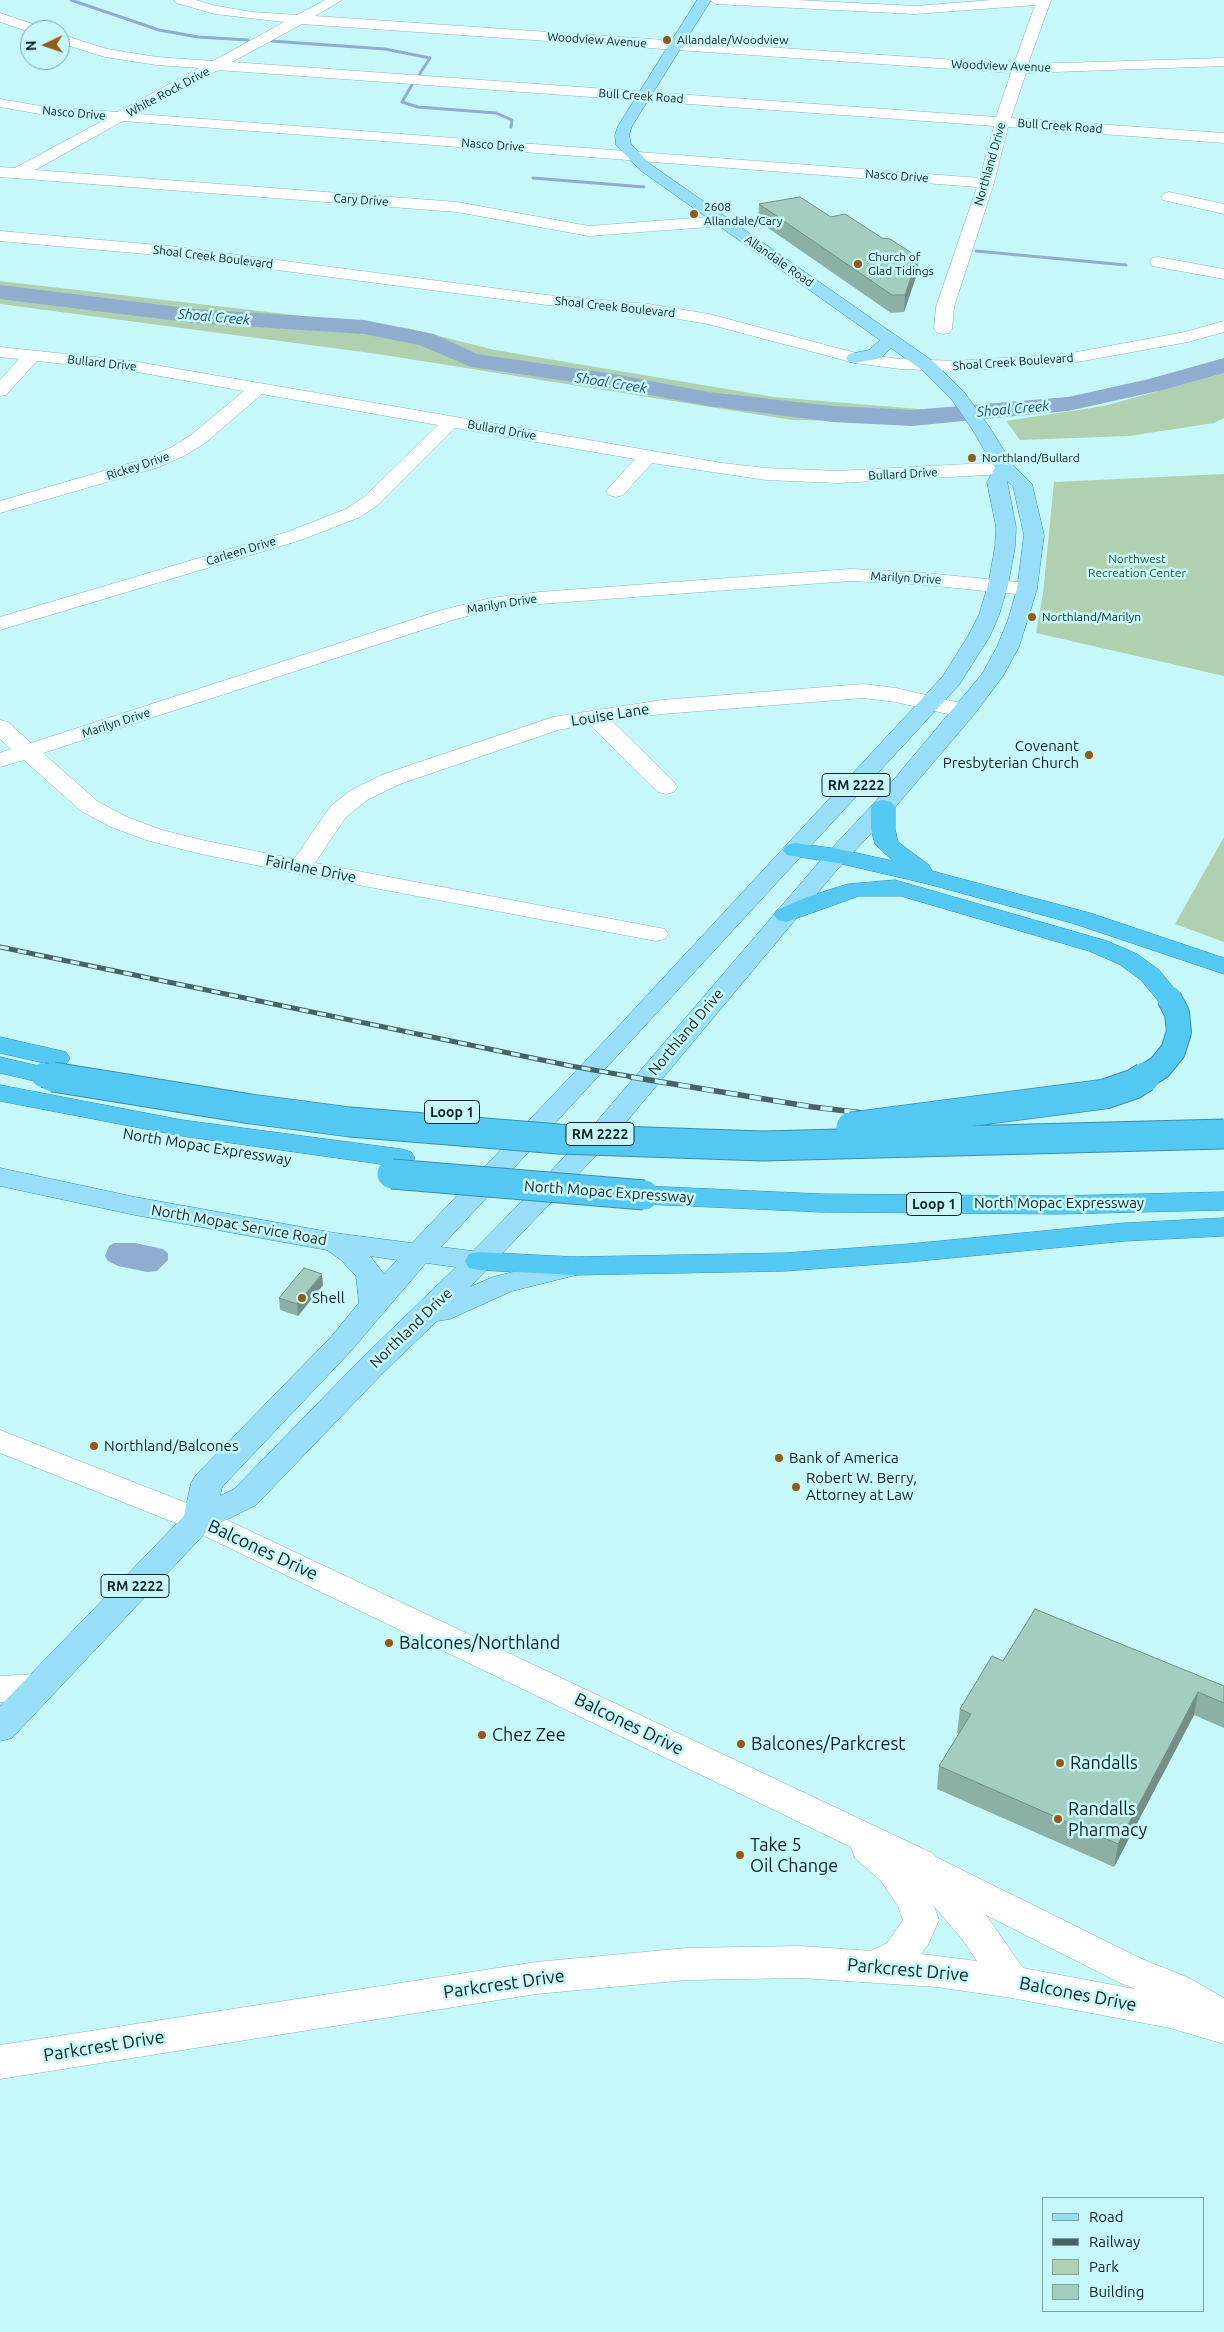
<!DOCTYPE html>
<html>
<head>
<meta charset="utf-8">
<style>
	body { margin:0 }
	#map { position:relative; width:1224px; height:2332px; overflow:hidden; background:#c7f8f9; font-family:Ubuntu,sans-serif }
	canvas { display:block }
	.legend { position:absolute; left:1042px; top:2197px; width:162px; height:115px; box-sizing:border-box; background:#c7f8f9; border:1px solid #7ea3a4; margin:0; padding:6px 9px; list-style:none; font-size:15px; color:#112324 }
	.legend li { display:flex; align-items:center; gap:10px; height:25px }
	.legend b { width:25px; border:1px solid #7ea3a4 }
	.north { position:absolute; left:20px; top:20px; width:50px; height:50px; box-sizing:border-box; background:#c7f8f9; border:1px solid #7ea3a4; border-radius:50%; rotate:267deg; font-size:14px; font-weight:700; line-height:20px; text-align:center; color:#112324 }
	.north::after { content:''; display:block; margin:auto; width:18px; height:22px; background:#945b18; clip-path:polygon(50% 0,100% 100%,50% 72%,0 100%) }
</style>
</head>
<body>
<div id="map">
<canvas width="1224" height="2332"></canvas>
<ul class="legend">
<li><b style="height:6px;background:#98def8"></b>Road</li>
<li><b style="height:6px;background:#486364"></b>Railway</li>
<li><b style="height:14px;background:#b0d1b0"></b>Park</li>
<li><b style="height:14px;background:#a3cebf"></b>Building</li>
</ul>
<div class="north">N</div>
</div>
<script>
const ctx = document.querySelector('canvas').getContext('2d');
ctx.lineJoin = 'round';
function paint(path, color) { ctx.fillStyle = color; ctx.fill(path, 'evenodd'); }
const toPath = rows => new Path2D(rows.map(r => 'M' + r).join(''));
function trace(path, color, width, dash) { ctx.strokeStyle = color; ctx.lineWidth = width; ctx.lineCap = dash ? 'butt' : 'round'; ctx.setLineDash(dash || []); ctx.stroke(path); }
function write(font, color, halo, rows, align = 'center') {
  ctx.font = font + ' Ubuntu,sans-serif'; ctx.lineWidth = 5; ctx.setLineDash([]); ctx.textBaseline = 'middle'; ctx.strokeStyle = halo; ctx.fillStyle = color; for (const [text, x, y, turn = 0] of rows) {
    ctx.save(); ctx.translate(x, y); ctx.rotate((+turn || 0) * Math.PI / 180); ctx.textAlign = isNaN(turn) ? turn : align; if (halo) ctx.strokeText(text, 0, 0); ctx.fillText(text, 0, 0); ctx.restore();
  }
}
const green = toPath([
	[0,281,407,328,495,350,774,397,931,410,941,423,792,420,378,354,0,304],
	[1224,373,1224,418,1214,423,1129,436,1020,440,1006,421,1104,406],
	[1224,474,1224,676,1036,633,1043,594,1054,482],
	[1224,837,1224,942,1175,924]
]);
const water = toPath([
	[114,1243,135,1243,163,1249,168,1253,168,1260,157,1271,147,1272,118,1266,108,1261,105,1256,109,1246]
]);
const stream = toPath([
	[71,0,159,30,198,37,248,40],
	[271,41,385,49,430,58,419,75],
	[413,83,402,102,418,107,496,113,512,120,511,127],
	[533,178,644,187],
	[976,251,1126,265]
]);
const river = toPath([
	[0,285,195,309,364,320,434,334,477,354,614,374,708,392,833,406,912,410,1068,397,1149,379,1224,358,1224,373,1163,390,1068,411,912,426,833,422,708,406,614,388,471,367,419,345,364,334,195,323,0,299,0,285]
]);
const minor = toPath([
	[174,0,195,0,217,6,252,12,297,15,325,0,342,0,315,16,1014,64,1035,5,915,14,716,4,709,0,796,0,915,6,992,0,1051,0,1028,64,1224,58,1224,66,1026,73,1011,118,1224,133,1224,143,1008,127,994,183,954,307,952,329,949,333,943,334,937,333,934,329,936,307,977,187,123,121,35,170,457,202,589,226,721,216,727,218,729,221,727,224,721,226,589,236,457,212,0,177,0,167,15,168,104,120,46,115,0,107,0,99,46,107,118,112,199,68,157,65,105,57,60,43,60,34,107,49,157,57,213,61,284,22,215,14,176,3,174,0],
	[302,24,1011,73,996,117,232,62,302,24],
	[218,70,994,126,980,178,138,114,218,70],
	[0,13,42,27,44,30,30,30,30,32,0,22,0,13],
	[1169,192,1224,204,1224,214,1163,200,1161,197,1163,194,1169,192],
	[0,231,169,246,547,295,648,304,709,314,856,353,900,359,956,361,1066,354,1185,332,1224,321,1224,332,1188,342,1066,364,956,371,900,369,855,363,708,324,648,314,547,305,169,256,0,241,0,231],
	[1158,257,1224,269,1224,279,1152,266,1150,262,1152,258,1158,257],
	[0,347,132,361,722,463,766,468,838,471,1005,462,1012,464,1015,468,1012,472,1005,474,838,483,766,480,652,463,623,495,616,497,609,495,606,491,635,459,455,428,378,505,360,517,301,540,0,630,0,617,287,532,346,509,364,497,438,425,262,394,205,443,184,456,159,467,0,513,0,501,145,459,170,448,191,435,244,391,132,371,37,361,6,395,0,396,0,380,19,359,0,357,0,347],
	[850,569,915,572,1027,583,1034,585,1037,589,1034,593,1027,595,915,584,850,581,540,604,491,610,456,619,43,753,97,801,127,817,162,830,202,840,294,859,330,807,351,790,384,774,553,717,662,700,863,684,896,688,973,706,976,711,973,716,965,718,896,702,863,698,662,714,611,720,674,782,677,787,674,792,666,794,658,792,589,724,558,730,400,784,367,800,346,817,315,863,665,929,668,934,665,939,656,941,300,874,201,854,146,840,111,827,81,811,24,760,0,767,0,753,11,749,0,739,0,720,8,722,31,743,442,610,491,598,540,592,850,569],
	[0,1430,210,1512,932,1853,936,1857,1142,1959,1189,1978,1224,1998,1224,2044,1170,2028,1012,1998,937,1987,801,1978,687,1980,536,1994,0,2079,0,2045,536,1962,687,1948,801,1946,871,1951,887,1943,903,1920,898,1906,881,1881,855,1858,851,1847,188,1528,0,1453,0,1430],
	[934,1906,962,1939,977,1961,921,1954,928,1945,939,1920,934,1906],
	[986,1915,1116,1981,1135,1989,1023,1968,986,1915],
	[39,1674,51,1678,56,1687,51,1696,39,1700,0,1702,0,1676,39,1674]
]);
const major = toPath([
	[697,0,711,0,632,126,629,135,631,144,650,164,934,362,964,392,990,428,1013,465,1032,484,1044,535,1037,589,1019,647,1003,676,973,716,891,812,836,871,612,1139,470,1287,493,1277,574,1257,584,1259,588,1266,584,1273,512,1291,450,1319,437,1321,383,1373,256,1505,210,1528,12,1738,0,1741,0,1706,184,1516,191,1483,196,1475,330,1338,359,1303,356,1276,341,1260,327,1250,135,1215,0,1186,0,1168,135,1197,335,1233,412,1243,614,1031,943,676,968,636,979,615,988,585,995,547,996,527,987,482,995,468,972,429,952,400,922,370,891,348,881,358,855,363,849,362,846,358,849,354,869,350,880,340,640,170,616,145,615,135,618,126,697,0],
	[1007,481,1013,486,1024,535,1017,589,1008,620,997,647,982,674,875,802,820,861,592,1127,537,1186,473,1251,441,1247,959,685,990,636,999,615,1008,585,1015,547,1016,527,1007,481],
	[370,1256,397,1260,384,1274,370,1256],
	[426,1263,456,1267,361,1359,234,1489,220,1496,222,1487,350,1352,426,1263]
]);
const highway = toPath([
	[883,800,891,802,895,807,895,829,898,842,929,865,932,871,1090,913,1224,958,1224,974,1072,923,928,884,838,863,787,855,783,850,787,845,795,843,838,849,893,861,875,844,871,829,871,807,875,802,883,800],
	[895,880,1107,941,1137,954,1159,970,1182,998,1178,1003,1169,1006,1160,1003,1141,980,1119,964,1089,951,901,896,859,896,786,922,777,920,774,915,777,910,807,897,848,884,895,880],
	[0,1037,66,1052,70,1058,66,1064,57,1066,0,1053,0,1037],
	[0,1057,52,1069,56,1075,52,1081,43,1083,0,1073,0,1057],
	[0,1085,182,1120,401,1149,411,1152,415,1158,411,1164,401,1167,182,1136,0,1101,0,1085],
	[644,1186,821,1194,1057,1196,1224,1192,1224,1210,1057,1214,821,1212,644,1204,634,1201,630,1195,634,1189,644,1186],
	[1224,1218,1224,1236,1125,1241,909,1262,785,1271,574,1275,479,1270,469,1268,465,1261,469,1254,479,1252,574,1257,785,1253,909,1244,1125,1223,1224,1218]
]);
const railFar1 = toPath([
	[0,947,571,1066,639,1078]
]);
const rail = toPath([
	[631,1077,813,1107,955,1124,1079,1136,1224,1146]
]);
const highwayBridgeFar1 = toPath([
	[43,1075,61,1078],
	[1143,1078,1160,1067,1173,1051,1179,1032,1177,1013,1169,998]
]);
const highwayBridge = toPath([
	[53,1077,251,1109,350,1122,559,1139,763,1146,1224,1134],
	[851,1127,1105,1094,1134,1084,1145,1077],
	[392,1174,644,1195]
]);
const wall = toPath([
	[759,204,882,238,918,257,917,274,904,312,891,313,758,221],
	[323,1285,298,1316,280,1310,279,1298],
	[1003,1661,1224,1686,1224,1728,1194,1715,1114,1867,937,1789,939,1766,959,1733,957,1733,960,1709]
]);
const shadedWall = toPath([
	[918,257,917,274,904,312,905,295],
	[322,1274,323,1285,298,1316,297,1304],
	[1198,1692,1194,1715,1114,1867,1118,1844]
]);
const building = toPath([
	[800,197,831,217,845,214,882,238,890,239,918,257,905,295,892,295,759,204,800,197],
	[304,1268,322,1274,297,1304,279,1298,304,1268],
	[1035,1609,1224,1686,1224,1703,1198,1692,1118,1844,939,1766,971,1714,960,1709,992,1656,1003,1661,1035,1609]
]);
const markers = [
	[667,40,5,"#945b18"],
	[694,214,5,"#945b18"],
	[858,264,5,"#945b18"],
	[972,458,5,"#945b18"],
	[1032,617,5,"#945b18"],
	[1089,755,5,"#945b18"],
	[302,1298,5,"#945b18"],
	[94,1446,5,"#945b18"],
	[779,1458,5,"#945b18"],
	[796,1487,5,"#945b18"],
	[389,1643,5,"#945b18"],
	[482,1735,5,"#945b18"],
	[741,1744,5,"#945b18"],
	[1060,1763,5,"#945b18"],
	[1058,1819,5,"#945b18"],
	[740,1855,5,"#945b18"]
];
const farStreetnames = [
	["Woodview Avenue",597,40,4],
	["Woodview Avenue",1001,66,2],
	["White Rock Drive",168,92,-28],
	["Bull Creek Road",641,96,4],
	["Nasco Drive",74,113,5],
	["Bull Creek Road",1060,126,4],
	["Nasco Drive",493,145,4],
	["Northland Drive",990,164,-74],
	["Nasco Drive",897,176,4],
	["Cary Drive",361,200,4],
	["Shoal Creek Boulevard",213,257,7],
	["Allandale Road",779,261,35],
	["Shoal Creek Boulevard",615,307,6],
	["Shoal Creek Boulevard",1013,362,-4],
	["Bullard Drive",102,363,6],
	["Bullard Drive",502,430,10],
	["Rickey Drive",138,466,-18],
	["Bullard Drive",903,474,-3],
	["Carleen Drive",241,551,-17],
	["Marilyn Drive",906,578,3],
	["Marilyn Drive",502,604,-9],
	["Marilyn Drive",116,723,-18]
];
const farPoinames = [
	["Allandale/Woodview",677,40],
	["2608",704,207],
	["Allandale/Cary",704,221],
	["Church of",868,257],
	["Glad Tidings",868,271],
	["Northland/Bullard",982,458],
	["Northland/Marilyn",1042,617]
];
const farParknames = [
	["Northwest",1137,559],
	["Recreation Center",1137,573]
];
const farWaternames = [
	["Shoal Creek",214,317,5],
	["Shoal Creek",611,383,9],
	["Shoal Creek",1013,409,-5]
];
const shields = [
	[856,785,68],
	[452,1112,55],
	[600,1134,68],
	[934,1204,55],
	[135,1586,68]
];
const shieldNames = [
	["RM 2222",856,785],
	["Loop 1",452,1112],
	["RM 2222",600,1134],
	["Loop 1",934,1204],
	["RM 2222",135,1586]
];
const streetNames = [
	["Louise Lane",610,715,-9],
	["Fairlane Drive",311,869,11],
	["Northland Drive",686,1032,-50],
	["North Mopac Expressway",207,1147,9],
	["North Mopac Expressway",609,1192,4],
	["North Mopac Expressway",1059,1203],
	["North Mopac Service Road",239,1225,10],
	["Northland Drive",411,1328,-44]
];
const poiNames = [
	["Covenant",1079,746,"right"],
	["Presbyterian Church",1079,763,"right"],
	["Shell",312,1298],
	["Northland/Balcones",104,1446],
	["Bank of America",789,1458],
	["Robert W. Berry,",806,1478],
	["Attorney at Law",806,1495]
];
const nearStreetnames = [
	["Balcones Drive",263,1550,25],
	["Balcones Drive",629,1724,26],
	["Parkcrest Drive",908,1970,5],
	["Parkcrest Drive",504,1984,-8],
	["Balcones Drive",1078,1994,11],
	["Parkcrest Drive",104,2046,-9]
];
const nearPoinames = [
	["Balcones/Northland",399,1643],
	["Chez Zee",492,1735],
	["Balcones/Parkcrest",751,1744],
	["Randalls",1070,1763],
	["Randalls",1068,1809],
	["Pharmacy",1068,1830],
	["Take 5",750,1845],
	["Oil Change",750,1866]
];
paint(green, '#b0d1b0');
paint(water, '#90adcf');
trace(stream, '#90adcf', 3);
paint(river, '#90adcf');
trace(minor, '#87b6b8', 1);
trace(major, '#3c8eab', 1);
trace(highway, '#3c8eab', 1);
paint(minor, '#fff');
paint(major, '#98def8');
paint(highway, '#53c8f3');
trace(railFar1, '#486364', 5);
trace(rail, '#486364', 5.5);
trace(railFar1, '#c7f8f9', 3, [9]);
trace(rail, '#c7f8f9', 4, [12]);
trace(highwayBridgeFar1, '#3c8eab', 26, []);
trace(highwayBridge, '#3c8eab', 31, []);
trace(highwayBridgeFar1, '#53c8f3', 24);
trace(highwayBridge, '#53c8f3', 29);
paint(wall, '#8cb1a4');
paint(shadedWall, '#729086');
paint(building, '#a3cebf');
trace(building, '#729086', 1);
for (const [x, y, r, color] of markers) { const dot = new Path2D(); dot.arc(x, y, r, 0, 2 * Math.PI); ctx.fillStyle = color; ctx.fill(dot); trace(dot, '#c7f8f9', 2); }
write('12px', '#112324', '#c7f8f9', farStreetnames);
write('12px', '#112324', '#c7f8f9', farPoinames, 'left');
write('12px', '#255529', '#c7f8f9', farParknames);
write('italic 14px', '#234c79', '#c7f8f9', farWaternames);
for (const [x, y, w] of shields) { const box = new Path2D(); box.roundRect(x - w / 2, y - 11.5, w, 23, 4); ctx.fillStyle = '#c7f8f9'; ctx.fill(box); trace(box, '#112324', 1); }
write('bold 14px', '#112324', null, shieldNames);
write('15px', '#112324', '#c7f8f9', streetNames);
write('15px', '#112324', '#c7f8f9', poiNames, 'left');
write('18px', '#112324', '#c7f8f9', nearStreetnames);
write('18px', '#112324', '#c7f8f9', nearPoinames, 'left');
</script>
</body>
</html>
